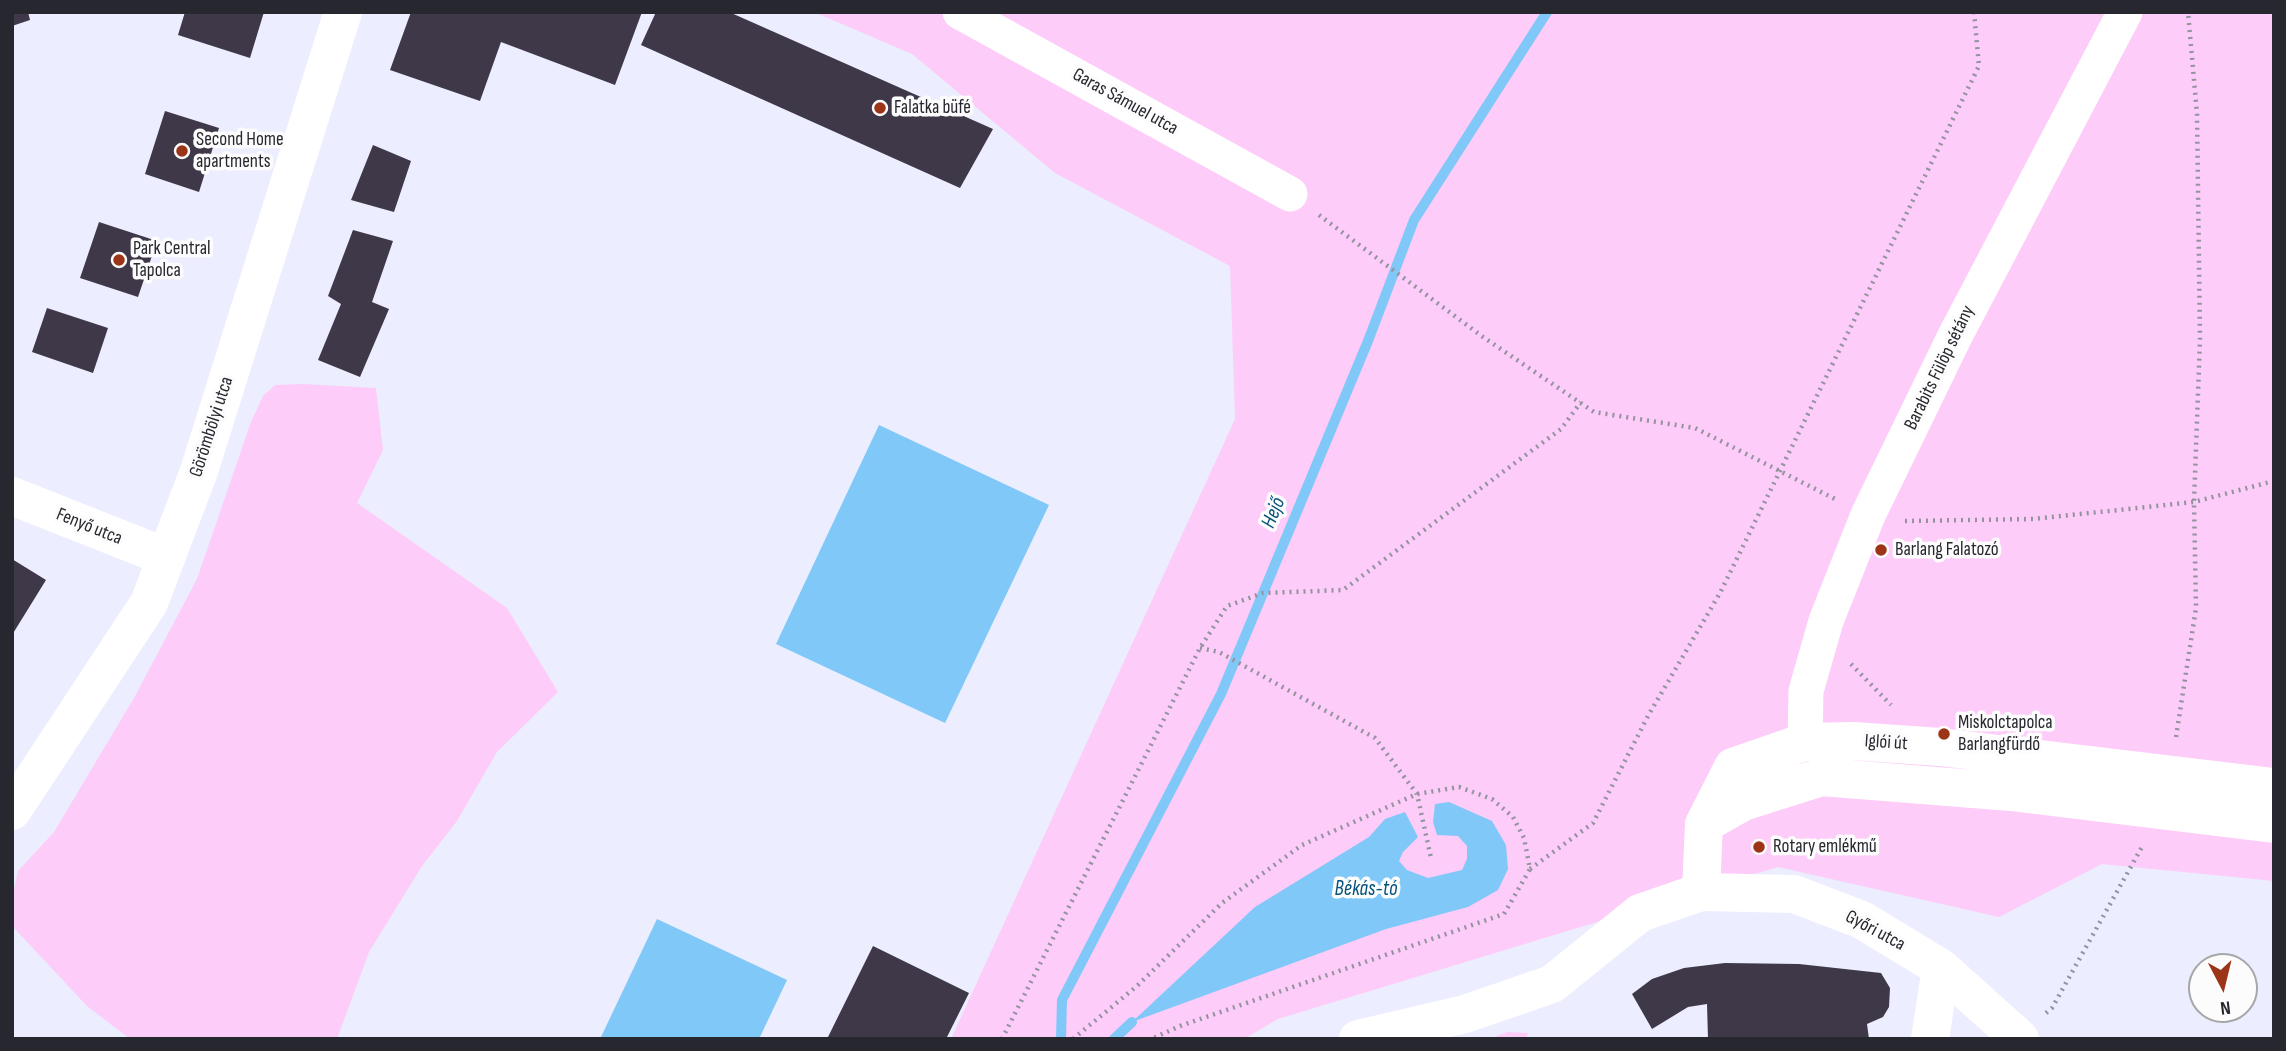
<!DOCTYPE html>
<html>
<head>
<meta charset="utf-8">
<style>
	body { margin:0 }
	#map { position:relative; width:2286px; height:1051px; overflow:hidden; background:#ecedfe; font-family:"Sofia Sans Condensed",sans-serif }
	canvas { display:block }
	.frame { position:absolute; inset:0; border:14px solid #27272f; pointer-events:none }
	.north { position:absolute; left:2188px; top:953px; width:70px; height:70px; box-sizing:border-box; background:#fcfcfc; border:2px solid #a7a7aa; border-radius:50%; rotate:173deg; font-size:19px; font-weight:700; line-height:28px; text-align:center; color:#27272f }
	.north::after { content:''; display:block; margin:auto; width:24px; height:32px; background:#9c3417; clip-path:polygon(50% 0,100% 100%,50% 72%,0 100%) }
</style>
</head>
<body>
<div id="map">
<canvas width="2286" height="1051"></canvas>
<div class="frame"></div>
<div class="north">N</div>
</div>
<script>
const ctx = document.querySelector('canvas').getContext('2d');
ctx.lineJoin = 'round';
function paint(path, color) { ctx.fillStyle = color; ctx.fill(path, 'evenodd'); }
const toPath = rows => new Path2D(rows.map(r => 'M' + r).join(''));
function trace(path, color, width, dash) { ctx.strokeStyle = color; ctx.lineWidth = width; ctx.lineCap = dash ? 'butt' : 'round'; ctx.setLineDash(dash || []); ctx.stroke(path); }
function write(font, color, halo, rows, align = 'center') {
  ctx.font = font + ' "Sofia Sans Condensed",sans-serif'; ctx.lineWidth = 7; ctx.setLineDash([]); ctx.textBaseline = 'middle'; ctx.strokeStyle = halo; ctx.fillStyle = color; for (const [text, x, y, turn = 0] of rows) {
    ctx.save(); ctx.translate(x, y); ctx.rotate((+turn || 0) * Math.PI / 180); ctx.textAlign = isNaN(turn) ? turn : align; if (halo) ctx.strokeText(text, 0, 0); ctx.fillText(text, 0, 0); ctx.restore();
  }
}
const green = toPath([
	[814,12,2274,12,2274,881,2102,864,1999,917,1778,867,1278,1019,1244,1039,951,1039,1235,419,1230,266,1055,173,912,54],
	[303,384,376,388,383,450,357,503,507,608,558,692,497,752,457,821,422,866,369,952,337,1039,130,1039,87,1006,14,928,12,898,18,871,54,832,134,698,197,579,251,422,263,396,275,385],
	[1507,1032,1528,1033,1526,1039,1489,1039]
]);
const water = toPath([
	[879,425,1049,505,945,723,776,644],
	[1449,802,1492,821,1506,845,1508,869,1498,890,1468,907,1386,929,1132,1022,1255,907,1369,837,1385,819,1405,812,1418,837,1403,852,1399,861,1407,870,1428,878,1462,870,1467,859,1467,846,1458,836,1437,835,1433,822,1435,804],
	[657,919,787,980,759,1039,600,1039]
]);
const stream = toPath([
	[1061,1039,1062,1000,1221,694,1368,341,1414,220,1547,12],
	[1114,1039,1132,1022]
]);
const building = toPath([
	[12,12,28,12,30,20,12,26],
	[185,12,264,12,250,58,178,35],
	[411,12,642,12,615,85,501,42,480,101,390,70],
	[656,12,729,12,993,129,960,188,641,45],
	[165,111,219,128,199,192,145,174],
	[373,145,411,161,394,212,351,200],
	[99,222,157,241,138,297,80,278],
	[353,230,393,241,372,302,389,309,360,377,318,360,341,304,328,296],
	[47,308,108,328,93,373,32,352],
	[12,559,46,580,12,635],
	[873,946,969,993,946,1039,827,1039],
	[1725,963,1799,964,1881,973,1890,988,1889,1007,1883,1017,1867,1024,1869,1039,1708,1039,1707,1004,1688,1007,1652,1029,1632,994,1652,979,1684,968]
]);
const path = toPath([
	[1319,215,1483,337,1594,412,1695,428,1835,499],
	[1905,521,2033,519,2194,502,2274,481],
	[1200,648,1219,652,1375,738,1417,794,1431,858],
	[1851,664,1891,705],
	[2176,737,2196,608,2194,502,2200,339,2197,114,2188,12],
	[1530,869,1593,823,1648,716,1720,593,1979,66,1974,12],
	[2046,1013,2052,1008,2143,845],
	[1002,1039,1200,648,1227,606,1263,593,1343,590,1561,429,1581,402],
	[1073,1039,1137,986,1222,903,1302,845,1417,794,1459,787,1492,799,1513,817,1524,838,1530,869,1504,914,1180,1026,1151,1039]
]);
const pedestrian = toPath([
	[960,12,1290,194],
	[1805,742,1806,691,1826,621,1868,515,1955,336,2125,12]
]);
const minor = toPath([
	[12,496,166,557],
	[12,811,149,603,199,471,343,12],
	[1704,824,1743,802,1822,777,2011,792,2274,824],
	[1930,1039,1941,968],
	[2020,1039,1941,968,1862,920,1794,894,1701,892,1704,824,1733,767,1805,742,1853,741,1940,747,2274,787]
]);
const tertiary = toPath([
	[1358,1039,1465,1014,1552,984,1640,913,1701,892]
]);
const markers = [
	[880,108,7,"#9c3417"],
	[182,151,7,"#9c3417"],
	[119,260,7,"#9c3417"],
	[1881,550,7,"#9c3417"],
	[1944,734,7,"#9c3417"],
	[1759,847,7,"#9c3417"]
];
const streetNames = [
	["Garas Sámuel utca",1125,102,29],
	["Barabits Fülöp sétány",1940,368,-64],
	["Görömbölyi utca",212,427,-72],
	["Fenyő utca",89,527,22],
	["Iglói út",1886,743,4],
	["Győri utca",1875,931,28]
];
const poiNames = [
	["Falatka büfé",894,108],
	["Second Home",196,140],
	["apartments",196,162],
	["Park Central",133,249],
	["Tapolca",133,271],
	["Barlang Falatozó",1895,550],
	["Miskolctapolca",1958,723],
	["Barlangfürdő",1958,745],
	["Rotary emlékmű",1773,847]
];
const waterNames = [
	["Hejő",1274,513,-68],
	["Békás-tó",1366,890]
];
paint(green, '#fdccf9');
paint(water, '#80c8f8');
trace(stream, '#80c8f8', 10);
paint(building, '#3f3848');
trace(path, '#92939f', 4.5, [2, 5]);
trace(pedestrian, '#fff', 35);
trace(minor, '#fff', 38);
trace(tertiary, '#fff', 38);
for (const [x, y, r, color] of markers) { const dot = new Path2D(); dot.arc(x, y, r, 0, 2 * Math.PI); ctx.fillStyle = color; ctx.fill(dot); trace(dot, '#fcfcfc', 2.5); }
write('19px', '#27272f', '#fcfcfc', streetNames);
write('19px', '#27272f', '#fcfcfc', poiNames, 'left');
write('italic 21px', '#05537a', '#fcfcfc', waterNames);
</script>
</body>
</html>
